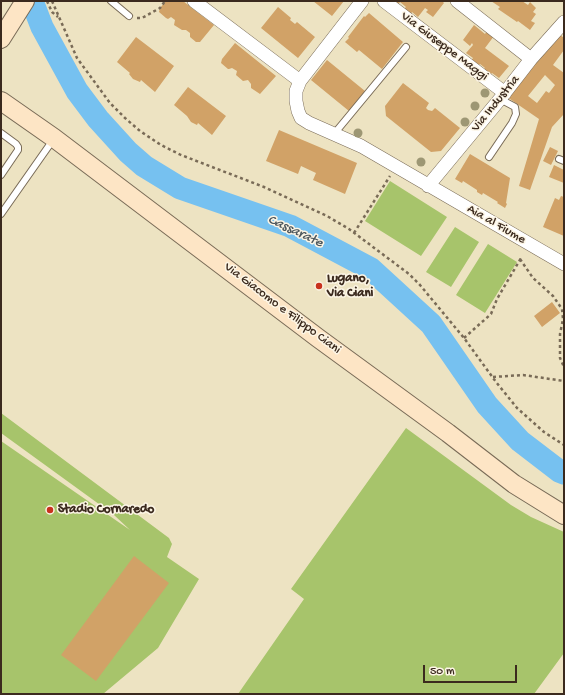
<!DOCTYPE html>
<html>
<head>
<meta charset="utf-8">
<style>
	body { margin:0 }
	#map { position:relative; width:565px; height:695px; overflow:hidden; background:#ede3c2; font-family:"Gochi Hand",sans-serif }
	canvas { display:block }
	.frame { position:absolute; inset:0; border:2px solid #3b2a1e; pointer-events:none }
	.scale { position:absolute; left:423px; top:665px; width:94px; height:18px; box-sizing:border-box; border:2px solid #3b2a1e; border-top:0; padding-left:5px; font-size:12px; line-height:14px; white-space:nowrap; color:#3b2a1e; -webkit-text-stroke:3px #fcf5e5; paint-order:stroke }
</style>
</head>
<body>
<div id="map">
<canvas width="565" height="695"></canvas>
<div class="frame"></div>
<div class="scale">50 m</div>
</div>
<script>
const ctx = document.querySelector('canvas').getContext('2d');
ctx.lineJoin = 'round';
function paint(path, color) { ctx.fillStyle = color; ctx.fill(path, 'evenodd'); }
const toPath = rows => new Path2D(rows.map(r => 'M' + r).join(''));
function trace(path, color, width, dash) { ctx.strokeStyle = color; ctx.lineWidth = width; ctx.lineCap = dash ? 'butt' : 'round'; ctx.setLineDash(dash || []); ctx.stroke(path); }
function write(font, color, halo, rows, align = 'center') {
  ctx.font = font + ' "Gochi Hand",sans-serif'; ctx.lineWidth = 3; ctx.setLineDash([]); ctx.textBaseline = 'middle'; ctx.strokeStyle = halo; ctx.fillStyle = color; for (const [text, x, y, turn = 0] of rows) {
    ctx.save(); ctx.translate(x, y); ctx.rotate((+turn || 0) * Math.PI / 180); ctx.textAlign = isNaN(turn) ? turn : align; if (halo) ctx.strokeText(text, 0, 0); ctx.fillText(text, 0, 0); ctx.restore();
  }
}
const green = toPath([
	[390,181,447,217,421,256,365,221],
	[455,227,479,242,451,287,426,272],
	[488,244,517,262,485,313,456,295],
	[1,413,169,538,172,544,167,557,199,579,158,648,103,694,1,694,1,441,130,530,114,515,1,433],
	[406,428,511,505,531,517,564,532,564,653,534,694,238,694,304,599,291,589]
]);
const river = toPath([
	[32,1,42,27,77,91,98,119,128,152,144,166,180,188,290,226,371,269,431,324,487,405,520,441,559,471,564,473]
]);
const building = toPath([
	[166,1,183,1,214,25,200,42,196,42,190,37,190,33,186,30,182,30,174,25,175,20,171,17,168,19,166,18,159,12,160,8],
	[313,1,344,1,332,16],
	[393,1,442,1,444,3,433,17,426,12,428,10,425,8,418,17,412,12,411,14,404,9,406,7,400,2,398,5],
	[491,1,522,1,528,5,530,2,536,8,533,12,536,14,531,21,535,23,530,30,518,21,517,22,498,9,500,7],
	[278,7,291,18,290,20,295,24,297,22,315,37,298,58,261,28],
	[369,13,403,42,382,69,359,50,357,52,345,42,349,38,348,37,364,16,365,17],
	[474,25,485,34,487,31,494,36,485,48,509,66,499,78,492,73,490,75,483,70,485,68,480,64,478,66,471,61,473,58,466,53,473,45,472,43,470,46,463,40],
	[558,33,564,38,564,50,553,65,564,73,564,114,552,127,530,190,519,186,539,119,507,97],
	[545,75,555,85,549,93,546,91,537,103,528,96],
	[136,37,174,66,155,92,141,80,140,82,133,79,129,74,130,73,117,62],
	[235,43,276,76,260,94,251,88,251,84,248,80,243,81,236,75,237,71,232,68,229,69,228,69,221,63,222,59],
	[327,60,365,91,349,111,311,80],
	[403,83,429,103,426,108,428,110,432,111,435,108,460,128,441,151,431,152,386,116,385,106],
	[188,87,226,116,212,135,198,123,197,125,191,122,187,116,174,105],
	[279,130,357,163,345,194,313,180,316,173,301,166,298,174,266,161],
	[550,147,558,151,551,165,543,161],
	[470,154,510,178,506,203,507,204,505,208,497,203,498,202,483,193,482,195,477,192,477,190,463,181,462,183,455,179],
	[554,165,564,170,564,183,549,177],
	[561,196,564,197,564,236,543,227,555,198,559,200],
	[552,302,560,313,542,327,534,316],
	[134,556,169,583,96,681,61,655]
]);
const path = toPath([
	[47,1,52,12,58,17],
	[52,1,77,58,110,103,125,118,140,131,161,145,181,155,264,187,327,216,349,229,409,274,420,285,464,338,496,382,517,408,544,432,564,445],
	[137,18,142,18,160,8,165,1],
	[354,233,390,176],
	[520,259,533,278,553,296,562,309,563,319,560,334,560,358,564,367],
	[464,338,491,314,497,299,521,258],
	[493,377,523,375,564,381]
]);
const lane = toPath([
	[111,1,129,16],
	[1,133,16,144,18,147,18,150,1,175],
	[334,134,406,47],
	[489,157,512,123,516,114,515,107,500,99],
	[559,159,564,161],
	[1,214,53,140]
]);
const street = toPath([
	[194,1,300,81],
	[362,1,300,81,296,91,296,101,298,111,301,118,309,123,361,146,564,264],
	[384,1,505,93],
	[457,1,531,59],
	[428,186,500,99,531,59,564,22]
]);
const secondary = toPath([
	[1,39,25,1],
	[1,101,54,138,318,338,448,433,514,484,564,515]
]);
const trees = [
	[485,93],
	[475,106],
	[465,122],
	[358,133],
	[421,162]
];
const markers = [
	[319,286,4,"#c8321e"],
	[50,510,4,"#c8321e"]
];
const streetNames = [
	["Via Giuseppe Maggi",444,47,37],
	["Via Industria",496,104,-51],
	["Aia al Fiume",496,225,30],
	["Via Giacomo e Filippo Ciani",282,309,37]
];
const poiNames = [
	["Lugano,",327,279],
	["Via Ciani",327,294],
	["Stadio Cornaredo",58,510]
];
const waterNames = [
	["Cassarate",295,232,25]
];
paint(green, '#a7c46b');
trace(river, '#76c1f0', 23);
paint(building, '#d1a267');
trace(lane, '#796b57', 8);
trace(street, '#796b57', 14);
trace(secondary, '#796b57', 20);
trace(path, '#796b57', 2.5, [3, 3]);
trace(lane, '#fff', 6);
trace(street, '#fff', 13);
trace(secondary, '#fde5c5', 18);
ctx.fillStyle = '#9d9774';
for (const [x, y] of trees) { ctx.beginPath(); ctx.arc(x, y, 4.5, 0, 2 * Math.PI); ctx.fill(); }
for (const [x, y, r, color] of markers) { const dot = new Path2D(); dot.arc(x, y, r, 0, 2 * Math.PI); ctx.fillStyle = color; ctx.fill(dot); trace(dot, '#fcf5e5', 1.5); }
write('13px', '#3b2a1e', '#fcf5e5', streetNames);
write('bold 13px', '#3b2a1e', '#fcf5e5', poiNames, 'left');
write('italic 14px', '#4d575d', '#fcf5e5', waterNames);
</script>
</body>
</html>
